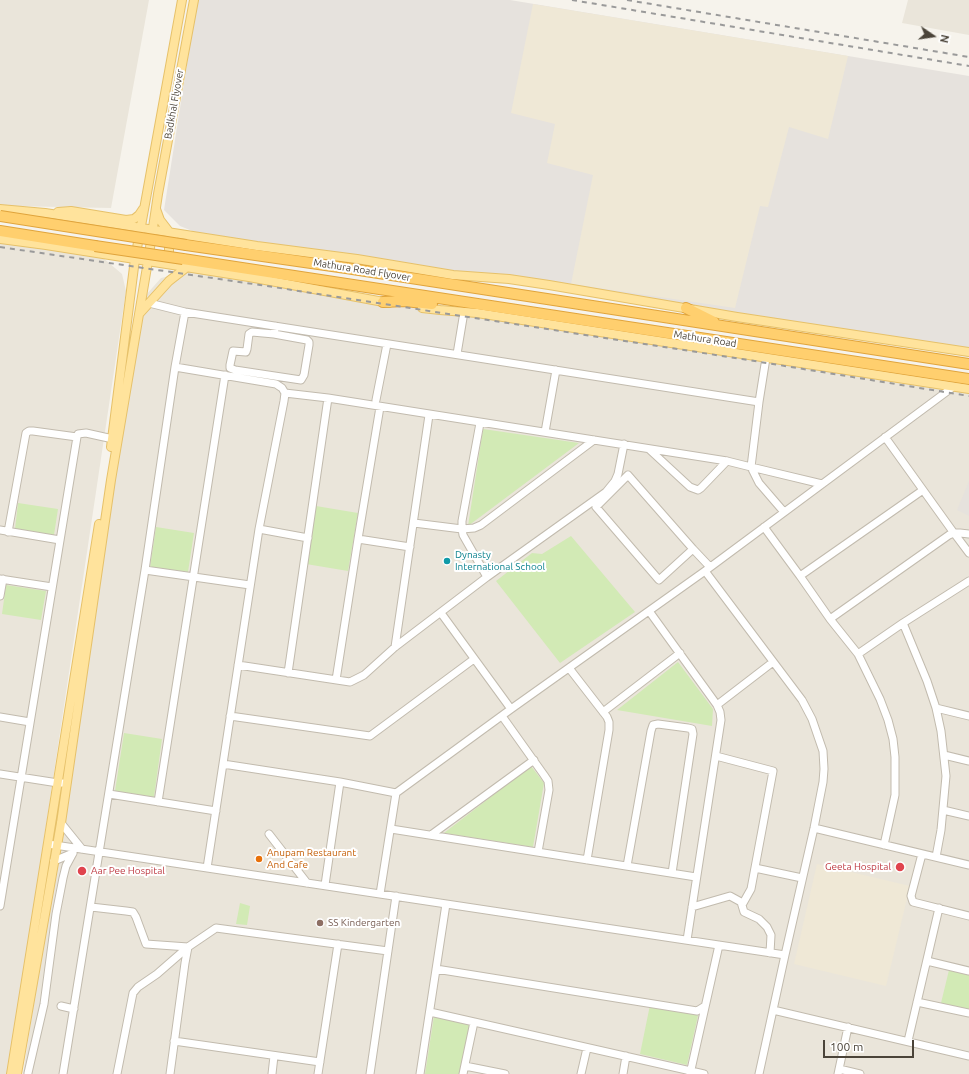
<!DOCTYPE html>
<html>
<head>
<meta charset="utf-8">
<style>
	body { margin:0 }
	#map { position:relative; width:969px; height:1074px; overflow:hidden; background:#f6f3ec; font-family:Ubuntu,sans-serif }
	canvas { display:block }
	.north { position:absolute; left:913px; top:16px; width:40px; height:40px; -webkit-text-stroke:3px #fff; paint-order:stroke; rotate:103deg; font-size:11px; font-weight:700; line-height:16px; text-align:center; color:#4b4439 }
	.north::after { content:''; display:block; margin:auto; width:14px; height:18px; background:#4b4439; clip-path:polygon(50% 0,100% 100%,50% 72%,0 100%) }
	.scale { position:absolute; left:823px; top:1040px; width:91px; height:18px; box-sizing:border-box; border:2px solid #4b4439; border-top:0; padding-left:5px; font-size:12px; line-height:14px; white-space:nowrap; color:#4b4439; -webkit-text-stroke:3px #fff; paint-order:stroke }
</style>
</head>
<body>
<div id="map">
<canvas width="969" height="1074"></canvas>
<div class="north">N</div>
<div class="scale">100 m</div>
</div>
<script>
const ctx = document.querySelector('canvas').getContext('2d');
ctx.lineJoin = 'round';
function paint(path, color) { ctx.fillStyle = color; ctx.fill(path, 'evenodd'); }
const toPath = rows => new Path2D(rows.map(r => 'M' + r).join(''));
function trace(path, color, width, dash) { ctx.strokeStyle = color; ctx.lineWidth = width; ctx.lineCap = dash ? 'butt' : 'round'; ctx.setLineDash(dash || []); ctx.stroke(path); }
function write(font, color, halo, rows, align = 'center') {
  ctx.font = font + ' Ubuntu,sans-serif'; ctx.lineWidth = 4; ctx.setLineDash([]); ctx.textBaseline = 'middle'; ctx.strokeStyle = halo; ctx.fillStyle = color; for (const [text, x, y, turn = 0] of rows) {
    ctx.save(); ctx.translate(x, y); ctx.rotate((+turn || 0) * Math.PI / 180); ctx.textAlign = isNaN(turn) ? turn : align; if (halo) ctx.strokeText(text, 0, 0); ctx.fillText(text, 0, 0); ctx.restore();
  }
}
const residential = toPath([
	[0,0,149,0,111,208,10,206,0,205],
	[908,0,969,0,969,35,902,23],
	[0,241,102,257,122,274,126,291,9,1074,0,1074],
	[191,271,969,390,969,1074,23,1074,138,322,146,295,161,278]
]);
const industrial = toPath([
	[197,0,510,0,969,76,969,354,200,234,180,226,164,210],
	[969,481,969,516,957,510]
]);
const education = toPath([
	[533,4,848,56,828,139,789,127,768,207,760,206,735,308,571,284,593,175,547,163,555,124,511,113],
	[817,864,910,886,886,986,794,964]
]);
const green = toPath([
	[483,429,579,443,468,526],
	[18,503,58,509,54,535,15,529],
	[316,506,358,513,348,571,306,564],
	[156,527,194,533,188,572,150,567],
	[571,536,635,612,560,663,496,581,532,553,542,554],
	[6,585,46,591,41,620,2,614],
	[678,662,713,709,712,726,617,710],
	[124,733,162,739,154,797,115,791],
	[531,766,544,783,533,847,444,833],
	[240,903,250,906,247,925,236,924],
	[949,970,969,975,969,1010,941,1003],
	[650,1005,699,1011,687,1065,640,1054],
	[434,1016,470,1024,460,1074,425,1074]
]);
const minor = toPath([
	[149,303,185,312,759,402],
	[274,334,307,340,309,342,309,345,304,375,301,380,235,370,230,368,230,365,233,351,246,352,247,349,249,334,252,332,274,334,275,326],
	[457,354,464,312],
	[766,358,759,402,751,467,759,483,784,512],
	[175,367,276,384,282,388,285,393,284,401,259,529,207,868],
	[285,393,328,398,727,461,751,467,822,484],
	[376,400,387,344],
	[480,423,462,521,462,529,463,535,487,577],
	[545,432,556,370],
	[885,437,951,529,969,553],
	[650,450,690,487,698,490,701,488,727,461],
	[414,523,462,529,474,528,481,525,594,440],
	[764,527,800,576,830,619,858,654,880,699,888,720,893,739,895,757,895,795,884,845],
	[259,529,308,538],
	[0,530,60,540],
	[8,532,26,433,29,431,33,431,77,437],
	[358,539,410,547],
	[693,549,659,580,596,507,628,475,693,549,710,567],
	[145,570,250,585],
	[705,571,802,700,812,719,823,751,824,769,823,782,814,828,785,955,759,1074],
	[800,576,923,490],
	[0,579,52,587],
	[0,596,3,579],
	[649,611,717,705,720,712,721,720,687,940],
	[441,613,511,709],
	[830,619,949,535,954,533,960,533,969,534],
	[903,623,927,681,936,708,941,731,946,776,941,830,936,857],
	[395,647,429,415],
	[858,654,903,623,969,581],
	[238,665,350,682,364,675,395,647,487,577,606,492,615,481,618,474,624,444],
	[569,668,607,717,609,722,609,730,587,860],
	[288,673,328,398],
	[336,680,358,539,380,407],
	[717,705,773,662],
	[936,708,969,716],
	[603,712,680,653],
	[230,716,370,736,474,659],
	[502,716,544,775,548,781,549,790,538,852],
	[0,717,30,722],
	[944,755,969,761],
	[716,756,773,771,751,889,742,905],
	[223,764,340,782,396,793],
	[0,774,58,783,63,783],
	[109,794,216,811],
	[158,802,225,375],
	[943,810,969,816],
	[61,823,82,849],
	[814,828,969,865],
	[391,829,696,877],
	[269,834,307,883],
	[431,835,534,760],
	[48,844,785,955],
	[922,854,911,896,913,902,969,916],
	[54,861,73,853],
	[627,866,651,731,653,725,658,724,688,728,692,729,693,734,672,873],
	[755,868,802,878],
	[325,885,340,782],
	[380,894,396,793,511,709,705,571,953,387],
	[0,906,77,437,78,434,86,433,113,439],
	[91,907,126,911,133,912,136,917,146,944,188,947,185,963,170,1074],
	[692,907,730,896,741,902,744,912,759,919,767,927,771,935,770,953],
	[927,961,969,971],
	[436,969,697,1011,705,1006],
	[917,1002,969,1013],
	[61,1006,74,1009],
	[773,1010,969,1056],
	[430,1012,704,1074],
	[174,1041,320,1062],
	[908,1041,939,908],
	[465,1066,505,1074],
	[839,1069,860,1074],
	[28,1073,44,1004,56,914,63,878,66,866,73,853],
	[63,1074,145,570,175,367,185,312],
	[117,1074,133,993,138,987,157,974,188,947,216,928,388,951],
	[272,1074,274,1056],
	[318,1074,338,944],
	[370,1074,396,896],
	[420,1074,446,904],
	[463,1074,474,1022],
	[581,1074,587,1048],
	[623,1074,626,1056],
	[690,1074,719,945],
	[838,1074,848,1027]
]);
const major = toPath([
	[0,209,45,213,257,246,357,259,453,275,509,279,549,285,737,317,969,352],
	[156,209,160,220,170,233],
	[58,212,71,211,126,220,134,219,139,215,143,209],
	[0,239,46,245,249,277,389,303],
	[171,263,169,255,169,247,173,238],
	[422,308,440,310,477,313,969,389],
	[140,313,169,281,187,267],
	[111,447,135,259,182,0],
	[11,1074,99,524],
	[17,1074,61,823,111,480,148,261,158,194,194,0]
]);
const highway = toPath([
	[0,231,95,246],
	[186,245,346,268,969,364],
	[183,259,969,379],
	[383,302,405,301,432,304],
	[686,308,714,322]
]);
const rail = toPath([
	[572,0,969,66],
	[627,0,969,57],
	[0,247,260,285,742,359,969,396]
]);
const highwayBridge = toPath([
	[0,216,186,245],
	[95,246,183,259]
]);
const markers = [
	[447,561,4,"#0f9aa8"],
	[259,859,4,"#e8710a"],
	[900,867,5,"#e0444e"],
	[82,871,5,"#e0444e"],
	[320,923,4,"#8d6e63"]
];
const streetNames = [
	["Badkhal Flyover",174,104,-80],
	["Mathura Road Flyover",362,270,9],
	["Mathura Road",705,339,9]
];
const cultureNames = [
	["Dynasty",455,555],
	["International School",455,567]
];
const foodNames = [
	["Anupam Restaurant",267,853],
	["And Cafe",267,865]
];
const healthNames = [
	["Geeta Hospital",891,867],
	["Aar Pee Hospital",91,871,"left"]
];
const educationNames = [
	["SS Kindergarten",328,923]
];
paint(residential, '#eae5da');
paint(industrial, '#e6e2dd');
paint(education, '#efe8d6');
paint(green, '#d2eab5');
trace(minor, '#c2bbae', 9);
trace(major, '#e6c16a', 10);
trace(highway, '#e0a43c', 12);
trace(minor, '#fff', 7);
trace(major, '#ffe39c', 8);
trace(highway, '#ffcf6e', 10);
trace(rail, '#9a9a9a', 2, [5, 5]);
trace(highwayBridge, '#e0a43c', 12, []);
trace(highwayBridge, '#ffcf6e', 10);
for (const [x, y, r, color] of markers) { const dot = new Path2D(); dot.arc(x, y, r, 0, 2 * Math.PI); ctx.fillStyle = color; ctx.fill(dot); trace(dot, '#fff', 1.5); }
write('10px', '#4b4439', '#fff', streetNames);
write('10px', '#0d838f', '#fff', cultureNames, 'left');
write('10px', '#c56008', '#fff', foodNames, 'left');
write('10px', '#be3a42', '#fff', healthNames, 'right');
write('10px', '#785e54', '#fff', educationNames, 'left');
</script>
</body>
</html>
